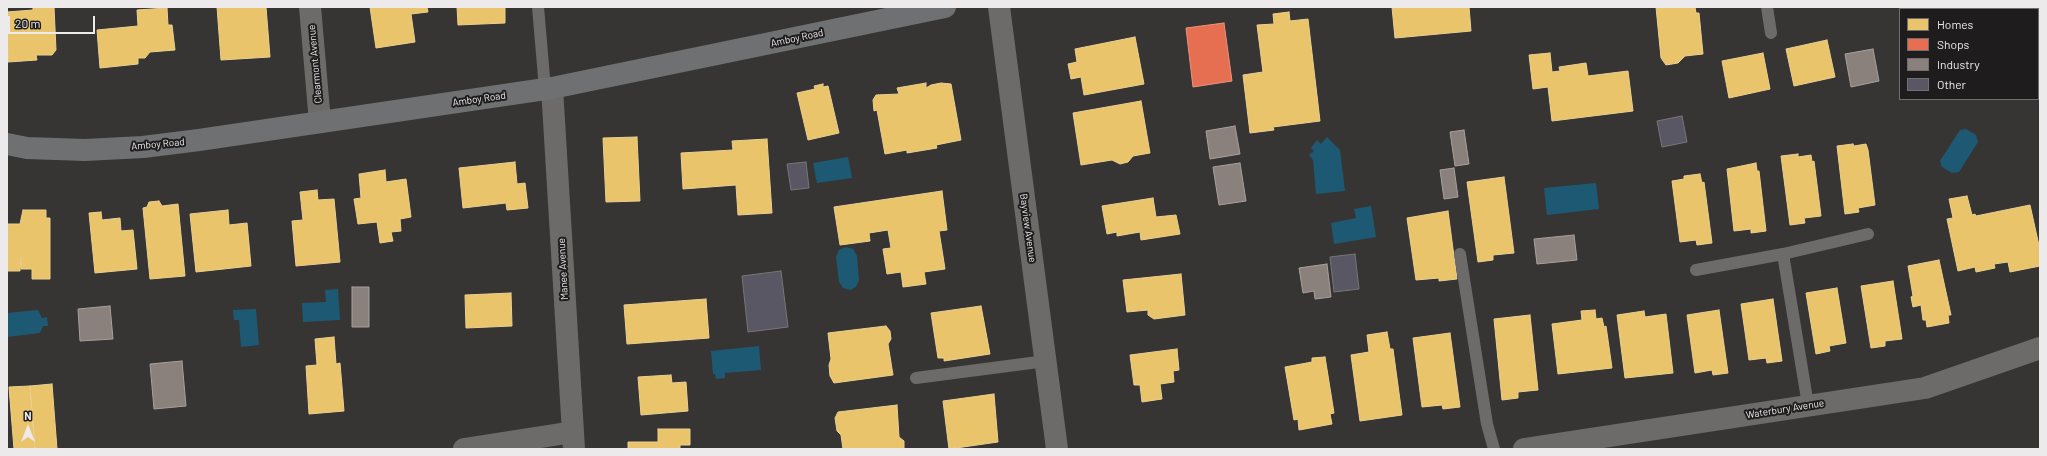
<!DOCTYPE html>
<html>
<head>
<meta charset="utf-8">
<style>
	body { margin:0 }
	#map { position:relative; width:2047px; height:456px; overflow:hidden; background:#363534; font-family:Barlow,sans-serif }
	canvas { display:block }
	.frame { position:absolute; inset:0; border:8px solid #eceaea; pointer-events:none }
	.legend { position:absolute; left:1899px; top:8px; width:140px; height:92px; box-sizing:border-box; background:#1e1c1c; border:1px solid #706e6e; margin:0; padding:5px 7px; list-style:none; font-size:12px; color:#eceaea }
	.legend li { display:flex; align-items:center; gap:8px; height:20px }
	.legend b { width:20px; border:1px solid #706e6e }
	.north { position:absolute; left:8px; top:408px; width:40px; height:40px; -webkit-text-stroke:3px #1e1c1c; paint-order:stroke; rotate:0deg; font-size:11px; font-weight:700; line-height:16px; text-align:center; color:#eceaea }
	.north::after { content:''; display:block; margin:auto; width:14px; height:18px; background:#eceaea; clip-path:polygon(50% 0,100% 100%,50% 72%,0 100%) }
	.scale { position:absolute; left:8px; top:16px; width:87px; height:18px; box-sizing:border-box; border:2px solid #eceaea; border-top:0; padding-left:5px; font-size:12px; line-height:14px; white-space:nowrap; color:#eceaea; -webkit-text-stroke:3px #1e1c1c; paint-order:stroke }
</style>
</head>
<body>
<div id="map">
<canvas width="2047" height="456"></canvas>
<div class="frame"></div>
<ul class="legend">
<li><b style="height:11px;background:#e9c46a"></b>Homes</li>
<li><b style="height:11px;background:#e76f51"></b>Shops</li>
<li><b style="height:11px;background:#8a817c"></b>Industry</li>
<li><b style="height:11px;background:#595763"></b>Other</li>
</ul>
<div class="north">N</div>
<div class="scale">20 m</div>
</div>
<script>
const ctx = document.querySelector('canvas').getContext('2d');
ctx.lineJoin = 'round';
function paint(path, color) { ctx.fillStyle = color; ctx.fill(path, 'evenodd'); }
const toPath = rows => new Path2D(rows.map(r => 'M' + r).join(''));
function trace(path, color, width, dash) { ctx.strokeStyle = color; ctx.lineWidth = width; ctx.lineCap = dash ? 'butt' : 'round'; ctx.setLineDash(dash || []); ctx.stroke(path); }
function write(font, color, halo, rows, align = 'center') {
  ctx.font = font + ' Barlow,sans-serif'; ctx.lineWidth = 4; ctx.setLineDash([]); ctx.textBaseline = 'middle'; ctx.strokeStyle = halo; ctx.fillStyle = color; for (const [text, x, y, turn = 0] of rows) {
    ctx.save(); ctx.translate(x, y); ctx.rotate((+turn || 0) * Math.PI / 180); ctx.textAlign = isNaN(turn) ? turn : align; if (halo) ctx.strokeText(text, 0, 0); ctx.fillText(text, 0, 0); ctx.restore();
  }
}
const water = toPath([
	[1966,129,1976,135,1978,142,1959,172,1952,173,1942,167,1940,161,1960,130],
	[1327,137,1340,150,1345,191,1316,194,1313,160,1309,155,1314,151,1311,148,1317,140,1321,144],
	[848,157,852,178,817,183,813,163],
	[1596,183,1599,209,1547,215,1544,188],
	[1371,206,1376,237,1334,244,1331,223,1356,218,1354,209],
	[846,247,853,249,857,256,859,280,856,287,850,290,843,288,839,282,836,257,839,250],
	[338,289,340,320,303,322,302,303,326,302,325,290],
	[256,309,259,345,241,347,239,320,234,320,233,310],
	[38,310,42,318,47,317,48,326,43,326,40,333,7,337,7,313],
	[759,346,761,370,725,373,725,378,716,379,715,374,713,374,711,351]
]);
const homes = toPath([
	[33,7,54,7,56,50,52,55,36,55,37,60,8,62,7,12,33,10,33,7],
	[217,7,266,7,270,57,221,60,217,7],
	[370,7,427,7,428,12,411,14,415,42,376,48,370,7],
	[457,7,505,7,505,23,458,25,457,7],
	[1392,7,1469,7,1471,31,1395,38,1392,7],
	[1656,7,1695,7,1696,13,1699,13,1703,54,1685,56,1678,63,1666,65,1661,58,1656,7],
	[167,8,168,25,172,25,175,50,150,52,145,58,138,58,138,64,100,68,97,30,138,26,137,10,167,8],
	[1289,12,1290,21,1308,19,1320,121,1273,127,1274,130,1250,133,1243,75,1263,72,1257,25,1274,24,1273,14,1289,12],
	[1135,37,1144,84,1084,95,1081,77,1071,79,1068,64,1077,62,1075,49,1135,37],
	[1827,40,1835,77,1794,86,1786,49,1827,40],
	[1550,53,1552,72,1560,71,1559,67,1586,63,1588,76,1628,71,1633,111,1552,121,1548,87,1533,89,1529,55,1550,53],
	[1763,53,1770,89,1729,98,1722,61,1763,53],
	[926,83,926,88,931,85,941,83,951,84,961,140,936,145,937,148,907,153,907,150,885,154,877,110,874,111,873,100,876,95,899,94,897,88,926,83],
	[823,84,823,87,828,86,839,133,808,140,797,93,815,89,814,86,823,84],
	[1141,101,1150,153,1133,156,1128,162,1120,164,1112,160,1081,165,1073,113,1141,101],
	[637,137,640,201,606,202,603,138,637,137],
	[767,139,772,213,738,215,736,185,683,189,681,153,733,150,732,141,767,139],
	[1853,144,1854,146,1866,144,1868,150,1875,205,1858,208,1859,212,1845,214,1837,146,1853,144],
	[1798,154,1798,157,1811,155,1812,162,1814,161,1821,216,1804,218,1805,223,1790,225,1781,156,1798,154],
	[515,162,517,184,525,183,528,208,507,210,506,203,463,208,459,168,515,162],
	[1756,163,1757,171,1759,171,1766,231,1751,233,1751,229,1734,231,1727,169,1756,163],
	[385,170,386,182,406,179,411,217,400,219,401,231,391,232,393,241,380,243,377,222,358,224,354,199,361,198,359,174,385,170],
	[1700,174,1702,183,1704,182,1712,243,1697,245,1696,240,1680,242,1672,181,1684,179,1684,176,1700,174],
	[1504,177,1514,253,1493,255,1493,260,1478,262,1467,182,1504,177],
	[317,190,318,200,334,199,340,262,296,266,292,221,303,220,300,192,317,190],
	[942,191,947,230,939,231,945,269,924,272,926,284,903,287,901,272,887,274,883,249,891,248,888,230,869,233,870,241,840,245,834,207,942,191],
	[1967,196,1972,215,1975,214,1976,216,2030,205,2040,250,2040,266,2010,272,2008,262,1994,264,1995,268,1976,272,1975,267,1958,271,1947,219,1953,218,1949,199,1967,196],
	[1153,198,1156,217,1176,215,1180,234,1141,240,1140,232,1117,236,1117,232,1107,234,1102,206,1153,198],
	[159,201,162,206,178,204,185,276,150,279,143,208,147,207,149,202,159,201],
	[23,210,46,210,46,218,50,218,50,279,32,279,32,269,21,269,21,257,20,271,7,271,7,224,20,224,23,210],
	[228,210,229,225,247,223,251,266,196,272,190,214,228,210],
	[1448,211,1457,279,1439,281,1439,278,1416,280,1407,218,1448,211],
	[101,212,102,220,120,218,121,231,133,230,137,269,95,273,89,213,101,212],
	[1939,260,1951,315,1948,315,1949,323,1927,327,1926,320,1923,320,1921,305,1913,307,1911,297,1913,296,1908,266,1939,260],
	[1181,274,1185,315,1154,319,1148,315,1148,310,1127,312,1123,280,1181,274],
	[1893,281,1902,339,1885,341,1885,346,1871,348,1861,286,1893,281],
	[1837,288,1846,343,1829,346,1830,351,1816,354,1806,293,1837,288],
	[511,293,512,326,466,328,465,295,511,293],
	[706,299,709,338,627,344,624,305,706,299],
	[1773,299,1782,361,1767,363,1766,358,1749,360,1741,304,1773,299],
	[981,306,990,354,944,361,944,358,938,358,931,313,981,306],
	[1595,310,1596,319,1602,318,1604,327,1606,326,1612,368,1558,374,1552,324,1582,320,1581,311,1595,310],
	[1719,310,1728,373,1713,375,1712,370,1695,373,1687,315,1719,310],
	[1644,311,1645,317,1666,314,1673,373,1625,378,1617,315,1644,311],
	[1530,315,1538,390,1518,392,1518,398,1502,400,1494,319,1530,315],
	[886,326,890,331,891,339,888,344,893,375,834,383,830,376,829,365,831,359,828,333,886,326],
	[1387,332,1390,349,1393,349,1402,415,1360,421,1351,355,1369,352,1367,335,1387,332],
	[1450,333,1460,407,1443,409,1442,405,1422,407,1413,338,1450,333],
	[334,337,336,364,340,363,344,411,309,414,306,366,317,365,315,339,334,337],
	[1177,349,1179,370,1173,371,1174,382,1160,384,1162,399,1142,402,1140,385,1134,385,1130,355,1177,349],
	[1325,357,1334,413,1330,414,1332,424,1299,430,1298,419,1294,420,1285,367,1312,362,1312,358,1325,357],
	[671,375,672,383,686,382,688,411,641,415,638,377,671,375],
	[52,384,57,449,35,449,30,386,52,384],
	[30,386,35,449,14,449,9,387,30,386],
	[994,394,998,442,949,449,943,401,994,394],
	[897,405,899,437,904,441,904,449,843,449,841,435,837,431,835,418,838,412,897,405],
	[658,429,690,429,690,445,680,445,680,449,628,449,628,442,658,442,658,429]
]);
const shops = toPath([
	[1224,23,1232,81,1193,87,1186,28,1224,23]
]);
const industry = toPath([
	[1873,49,1879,81,1851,87,1845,54,1873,49],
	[1235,126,1240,154,1210,159,1206,131,1235,126],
	[1464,130,1469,164,1455,166,1450,132,1464,130],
	[1240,163,1246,201,1219,205,1213,167,1240,163],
	[1454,168,1458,197,1444,199,1440,170,1454,168],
	[1574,235,1577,260,1537,264,1534,239,1574,235],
	[1327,264,1331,297,1315,299,1314,291,1303,293,1299,268,1327,264],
	[352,287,369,287,369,327,352,327,352,287],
	[110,306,113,339,80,341,78,309,110,306],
	[182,361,186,406,154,409,150,364,182,361]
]);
const building = toPath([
	[1682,116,1687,142,1662,147,1657,121,1682,116],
	[806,162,809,188,791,190,787,164,806,162],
	[1355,254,1359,289,1334,292,1330,257,1355,254],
	[781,271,788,327,748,332,742,276,781,271]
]);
const lane = toPath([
	[538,7,545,89],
	[1767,7,1771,33],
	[1460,254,1487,424,1494,449],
	[1696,270,1783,254],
	[916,378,1046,361],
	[1808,405,1783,254,1868,234]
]);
const street = toPath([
	[310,7,320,122],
	[999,7,1057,449],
	[552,88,574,449],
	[464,449,573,432],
	[1524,449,1925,388,2040,348]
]);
const secondary = toPath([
	[7,144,27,148,85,150,143,147,199,140,552,88,945,7]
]);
const streetNames = [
	["Amboy Road",797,38,-12],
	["Clearmont Avenue",315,64,-95],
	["Amboy Road",479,99,-8],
	["Amboy Road",158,144,-5],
	["Bayview Avenue",1028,228,82],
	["Manee Avenue",563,269,-93],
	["Waterbury Avenue",1785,409,-9]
];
paint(water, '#1e5974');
paint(homes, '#e9c46a');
trace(homes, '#eacf90', 1);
paint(shops, '#e76f51');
trace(shops, '#e8947f', 1);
paint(industry, '#8a817c');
trace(industry, '#a7a09d', 1);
paint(building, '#595763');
trace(building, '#777677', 1);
trace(lane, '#6c6b6a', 12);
trace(street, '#6c6b6a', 22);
trace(secondary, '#6f7071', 22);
write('10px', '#eceaea', '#1e1c1c', streetNames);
</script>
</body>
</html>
